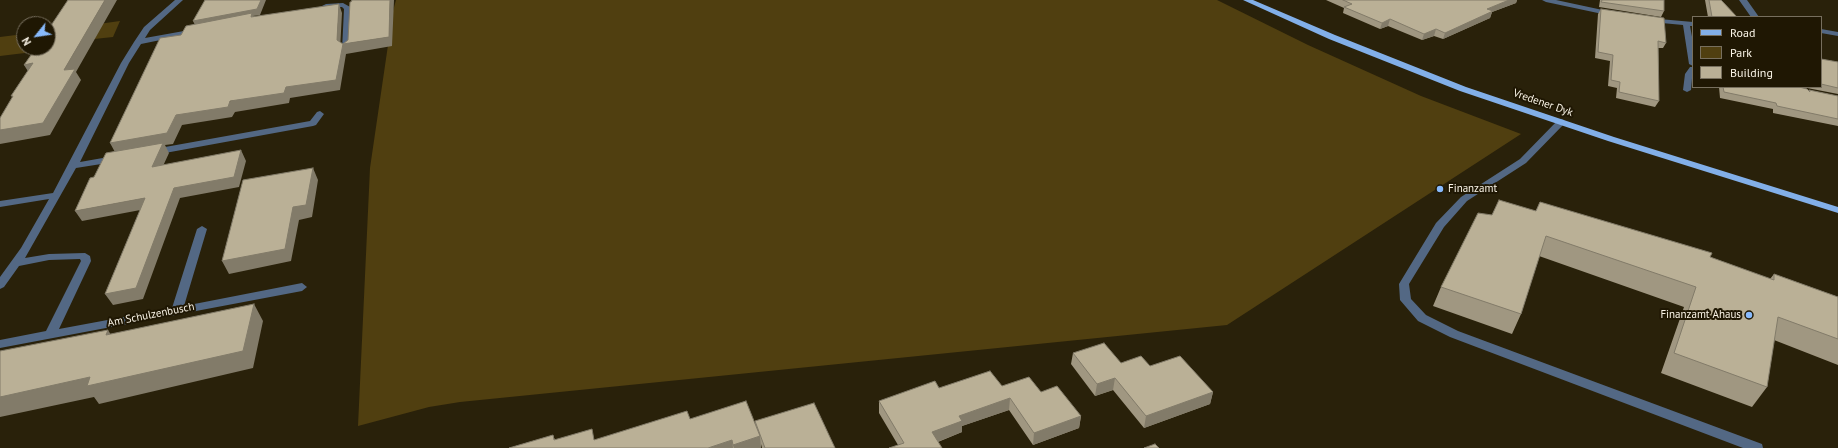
<!DOCTYPE html>
<html>
<head>
<meta charset="utf-8">
<style>
	body { margin:0 }
	#map { position:relative; width:1838px; height:448px; overflow:hidden; background:#29210a; font-family:"PT Sans",sans-serif }
	canvas { display:block }
	.legend { position:absolute; left:1692px; top:16px; width:130px; height:72px; box-sizing:border-box; background:#1f1703; border:1px solid #776f5e; margin:0; padding:5px 7px; list-style:none; font-size:12px; color:#faf4e7 }
	.legend li { display:flex; align-items:center; gap:8px; height:20px }
	.legend b { width:20px; border:1px solid #776f5e }
	.north { position:absolute; left:16px; top:16px; width:40px; height:40px; box-sizing:border-box; background:#1f1703; border:1px solid #776f5e; border-radius:50%; rotate:240deg; font-size:11px; font-weight:700; line-height:16px; text-align:center; color:#faf4e7 }
	.north::after { content:''; display:block; margin:auto; width:14px; height:18px; background:#88bafc; clip-path:polygon(50% 0,100% 100%,50% 72%,0 100%) }
</style>
</head>
<body>
<div id="map">
<canvas width="1838" height="448"></canvas>
<ul class="legend">
<li><b style="height:5px;background:#82afe8"></b>Road</li>
<li><b style="height:11px;background:#503f10"></b>Park</li>
<li><b style="height:11px;background:#bab096"></b>Building</li>
</ul>
<div class="north">N</div>
</div>
<script>
const ctx = document.querySelector('canvas').getContext('2d');
ctx.lineJoin = 'round';
function paint(path, color) { ctx.fillStyle = color; ctx.fill(path, 'evenodd'); }
const toPath = rows => new Path2D(rows.map(r => 'M' + r).join(''));
function trace(path, color, width, dash) { ctx.strokeStyle = color; ctx.lineWidth = width; ctx.lineCap = dash ? 'butt' : 'round'; ctx.setLineDash(dash || []); ctx.stroke(path); }
function write(font, color, halo, rows, align = 'center') {
  ctx.font = font + ' "PT Sans",sans-serif'; ctx.lineWidth = 4; ctx.setLineDash([]); ctx.textBaseline = 'middle'; ctx.strokeStyle = halo; ctx.fillStyle = color; for (const [text, x, y, turn = 0] of rows) {
    ctx.save(); ctx.translate(x, y); ctx.rotate((+turn || 0) * Math.PI / 180); ctx.textAlign = isNaN(turn) ? turn : align; if (halo) ctx.strokeText(text, 0, 0); ctx.fillText(text, 0, 0); ctx.restore();
  }
}
const green = toPath([
	[396,0,1217,0,1308,45,1421,96,1521,134,1227,325,460,402,429,407,358,426,370,168,393,11],
	[120,21,113,37,85,40,83,46,0,56,0,37,24,34,24,48,48,48,48,31]
]);
const minor = toPath([
	[175,0,183,0,150,30,145,38,195,29,199,31,195,33,141,44,129,63,80,162,114,156,119,159,114,162,76,168,25,258,49,254,85,253,90,256,91,261,59,329,172,308,197,229,202,226,207,229,184,306,302,283,307,287,302,291,0,348,0,340,46,331,81,261,80,259,49,260,19,266,4,287,0,289,0,277,21,248,49,199,0,207,0,201,53,193,121,63,134,42,144,27,175,0],
	[1542,0,1556,0,1612,12,1616,14,1612,16,1546,2,1542,0],
	[1739,0,1747,0,1759,17,1751,17,1739,0],
	[343,3,352,8,350,50,346,52,342,50,344,9,342,7,326,8,322,6,326,4,343,3],
	[1648,18,1693,22,1693,26,1690,26,1693,42,1693,66,1689,64,1683,25,1651,22,1648,22,1648,18],
	[1821,29,1838,32,1838,36,1821,33,1821,29],
	[1690,67,1693,67,1691,90,1687,92,1683,90,1685,74,1690,67],
	[320,111,324,114,316,125,313,126,154,155,149,152,154,149,310,121,317,112,320,111],
	[1561,119,1564,120,1565,122,1564,124,1526,163,1467,201,1444,227,1409,284,1411,299,1426,315,1458,331,1762,444,1763,448,1743,448,1450,337,1418,321,1400,300,1399,284,1436,223,1461,197,1520,159,1558,120,1561,119]
]);
const major = toPath([
	[1243,0,1253,0,1335,35,1466,87,1614,137,1838,207,1838,213,1608,141,1460,91,1329,39,1243,0]
]);
const wall = toPath([
	[1326,0,1517,0,1516,3,1492,12,1490,18,1443,39,1434,36,1422,40,1388,26,1380,29,1343,13,1344,8],
	[1600,0,1664,0,1664,11,1661,17,1599,7],
	[1705,0,1721,0,1737,17,1708,17],
	[1601,9,1666,43,1663,48,1658,48,1659,101,1655,107,1616,98,1617,88,1608,86,1610,61,1595,58,1598,14],
	[1821,59,1838,62,1838,94,1802,87,1821,87],
	[1719,87,1799,87,1808,90,1809,90,1838,96,1838,126,1773,113,1773,109,1720,98],
	[1540,202,1710,257,1770,279,1774,274,1838,297,1838,365,1774,340,1767,387,1752,407,1661,373,1684,307,1539,256,1521,314,1512,334,1433,306,1441,287,1492,215,1536,211],
	[1073,353,1121,363,1150,366,1213,392,1210,404,1144,428,1113,390,1095,396,1071,364],
	[1002,386,1041,392,1081,416,1079,428,1033,445,1009,410,962,426,962,432,938,442,898,445,879,413,879,401,939,388],
	[690,419,755,424,755,421,835,448,762,448,761,444,761,448,509,448,553,435,555,440,595,440]
]);
const shadedWall = toPath([
	[105,0,117,0,76,72,81,80,50,135,0,144,0,130,64,70],
	[261,0,266,0,260,15,253,16,256,23,196,27,193,21],
	[390,0,394,0,392,46,346,54,340,90,290,98,289,103,235,112,232,117,182,125,173,144,165,145,169,153,158,177,116,154,110,143,176,115,286,87,343,44,389,37],
	[1509,0,1517,0,1516,3,1492,12,1490,18,1443,39,1445,33,1487,9],
	[339,4,342,13,340,50,337,40],
	[1390,19,1388,26,1380,29,1382,23],
	[1436,29,1434,36,1422,40,1424,34],
	[33,63,31,76,24,65],
	[241,150,246,161,239,187,180,198,143,299,113,305,105,294,174,188],
	[313,168,318,180,312,217,299,220,291,261,229,274,222,261,293,207],
	[145,198,151,208,82,221,75,211],
	[254,304,263,321,253,368,99,404,94,397,0,417,0,397],
	[108,330,119,348,106,335],
	[1115,378,1113,390,1095,396,1097,384],
	[1213,392,1210,404,1144,428,1146,416],
	[1010,398,1009,410,962,426,962,432,932,444,932,432,959,416],
	[1081,416,1079,428,1033,445,1034,433],
	[760,436,761,448,734,448,733,445],
	[732,440,733,448,708,448]
]);
const building = toPath([
	[68,0,105,0,64,70,75,69,43,123,0,130,0,118,13,96,11,96,33,63,24,65,36,48,48,48,48,30,68,0],
	[205,0,261,0,257,9,193,21,205,0],
	[352,0,390,0,389,37,343,44,336,80,286,87,284,93,230,101,228,107,176,115,167,133,110,143,160,38,181,35,186,26,252,13,251,17,339,4,337,40,343,44,348,40,350,2,351,2,352,0],
	[1343,0,1509,0,1487,9,1493,11,1445,33,1436,29,1424,34,1390,19,1382,23,1344,7,1352,4,1343,0],
	[1602,0,1664,0,1664,11,1601,2,1602,0],
	[1709,0,1721,0,1737,17,1712,17,1709,0],
	[1601,9,1664,18,1666,43,1658,41,1659,101,1619,92,1620,82,1611,80,1613,55,1598,52,1601,9],
	[1821,59,1838,62,1838,88,1821,84,1821,59],
	[1723,87,1799,87,1807,89,1810,92,1809,90,1838,96,1838,119,1777,106,1776,103,1724,92,1723,87],
	[163,143,152,167,241,150,234,177,174,188,136,288,105,294,145,198,75,211,90,178,94,177,106,153,163,143],
	[313,168,306,205,293,207,285,249,222,261,243,180,313,168],
	[1499,200,1536,211,1540,202,1712,253,1710,257,1774,280,1774,274,1838,297,1838,339,1778,317,1767,387,1674,353,1696,287,1546,236,1521,314,1441,287,1478,213,1492,215,1499,200],
	[254,304,243,351,87,386,90,377,0,397,0,351,108,330,106,335,254,304],
	[1104,343,1121,363,1141,356,1150,366,1180,356,1213,392,1146,416,1115,378,1097,384,1073,353,1104,343],
	[990,371,1002,386,1029,377,1041,392,1057,386,1081,416,1034,433,1010,398,959,416,962,421,932,432,942,448,889,448,904,443,879,401,935,381,939,388,990,371],
	[746,401,760,436,733,445,732,440,708,448,509,448,553,435,554,440,592,429,594,440,687,411,690,419,746,401],
	[814,403,835,448,765,448,755,421,814,403],
	[1155,444,1159,448,1144,448,1155,444]
]);
const markers = [
	[1440,189,4,"#88bafc"],
	[1749,315,4,"#88bafc"]
];
const streetNames = [
	["Vredener Dyk",1543,103,19],
	["Am Schulzenbusch",151,315,-11]
];
const poiNames = [
	["Finanzamt",1448,189],
	["Finanzamt Ahaus",1741,315,"right"]
];
paint(green, '#503f10');
paint(minor, '#536884');
paint(major, '#82afe8');
paint(wall, '#a09781');
paint(shadedWall, '#827b69');
paint(building, '#bab096');
trace(building, '#827b69', 1);
for (const [x, y, r, color] of markers) { const dot = new Path2D(); dot.arc(x, y, r, 0, 2 * Math.PI); ctx.fillStyle = color; ctx.fill(dot); trace(dot, '#1f1703', 1.5); }
write('11px', '#faf4e7', '#1f1703', streetNames);
write('11px', '#faf4e7', '#1f1703', poiNames, 'left');
</script>
</body>
</html>
